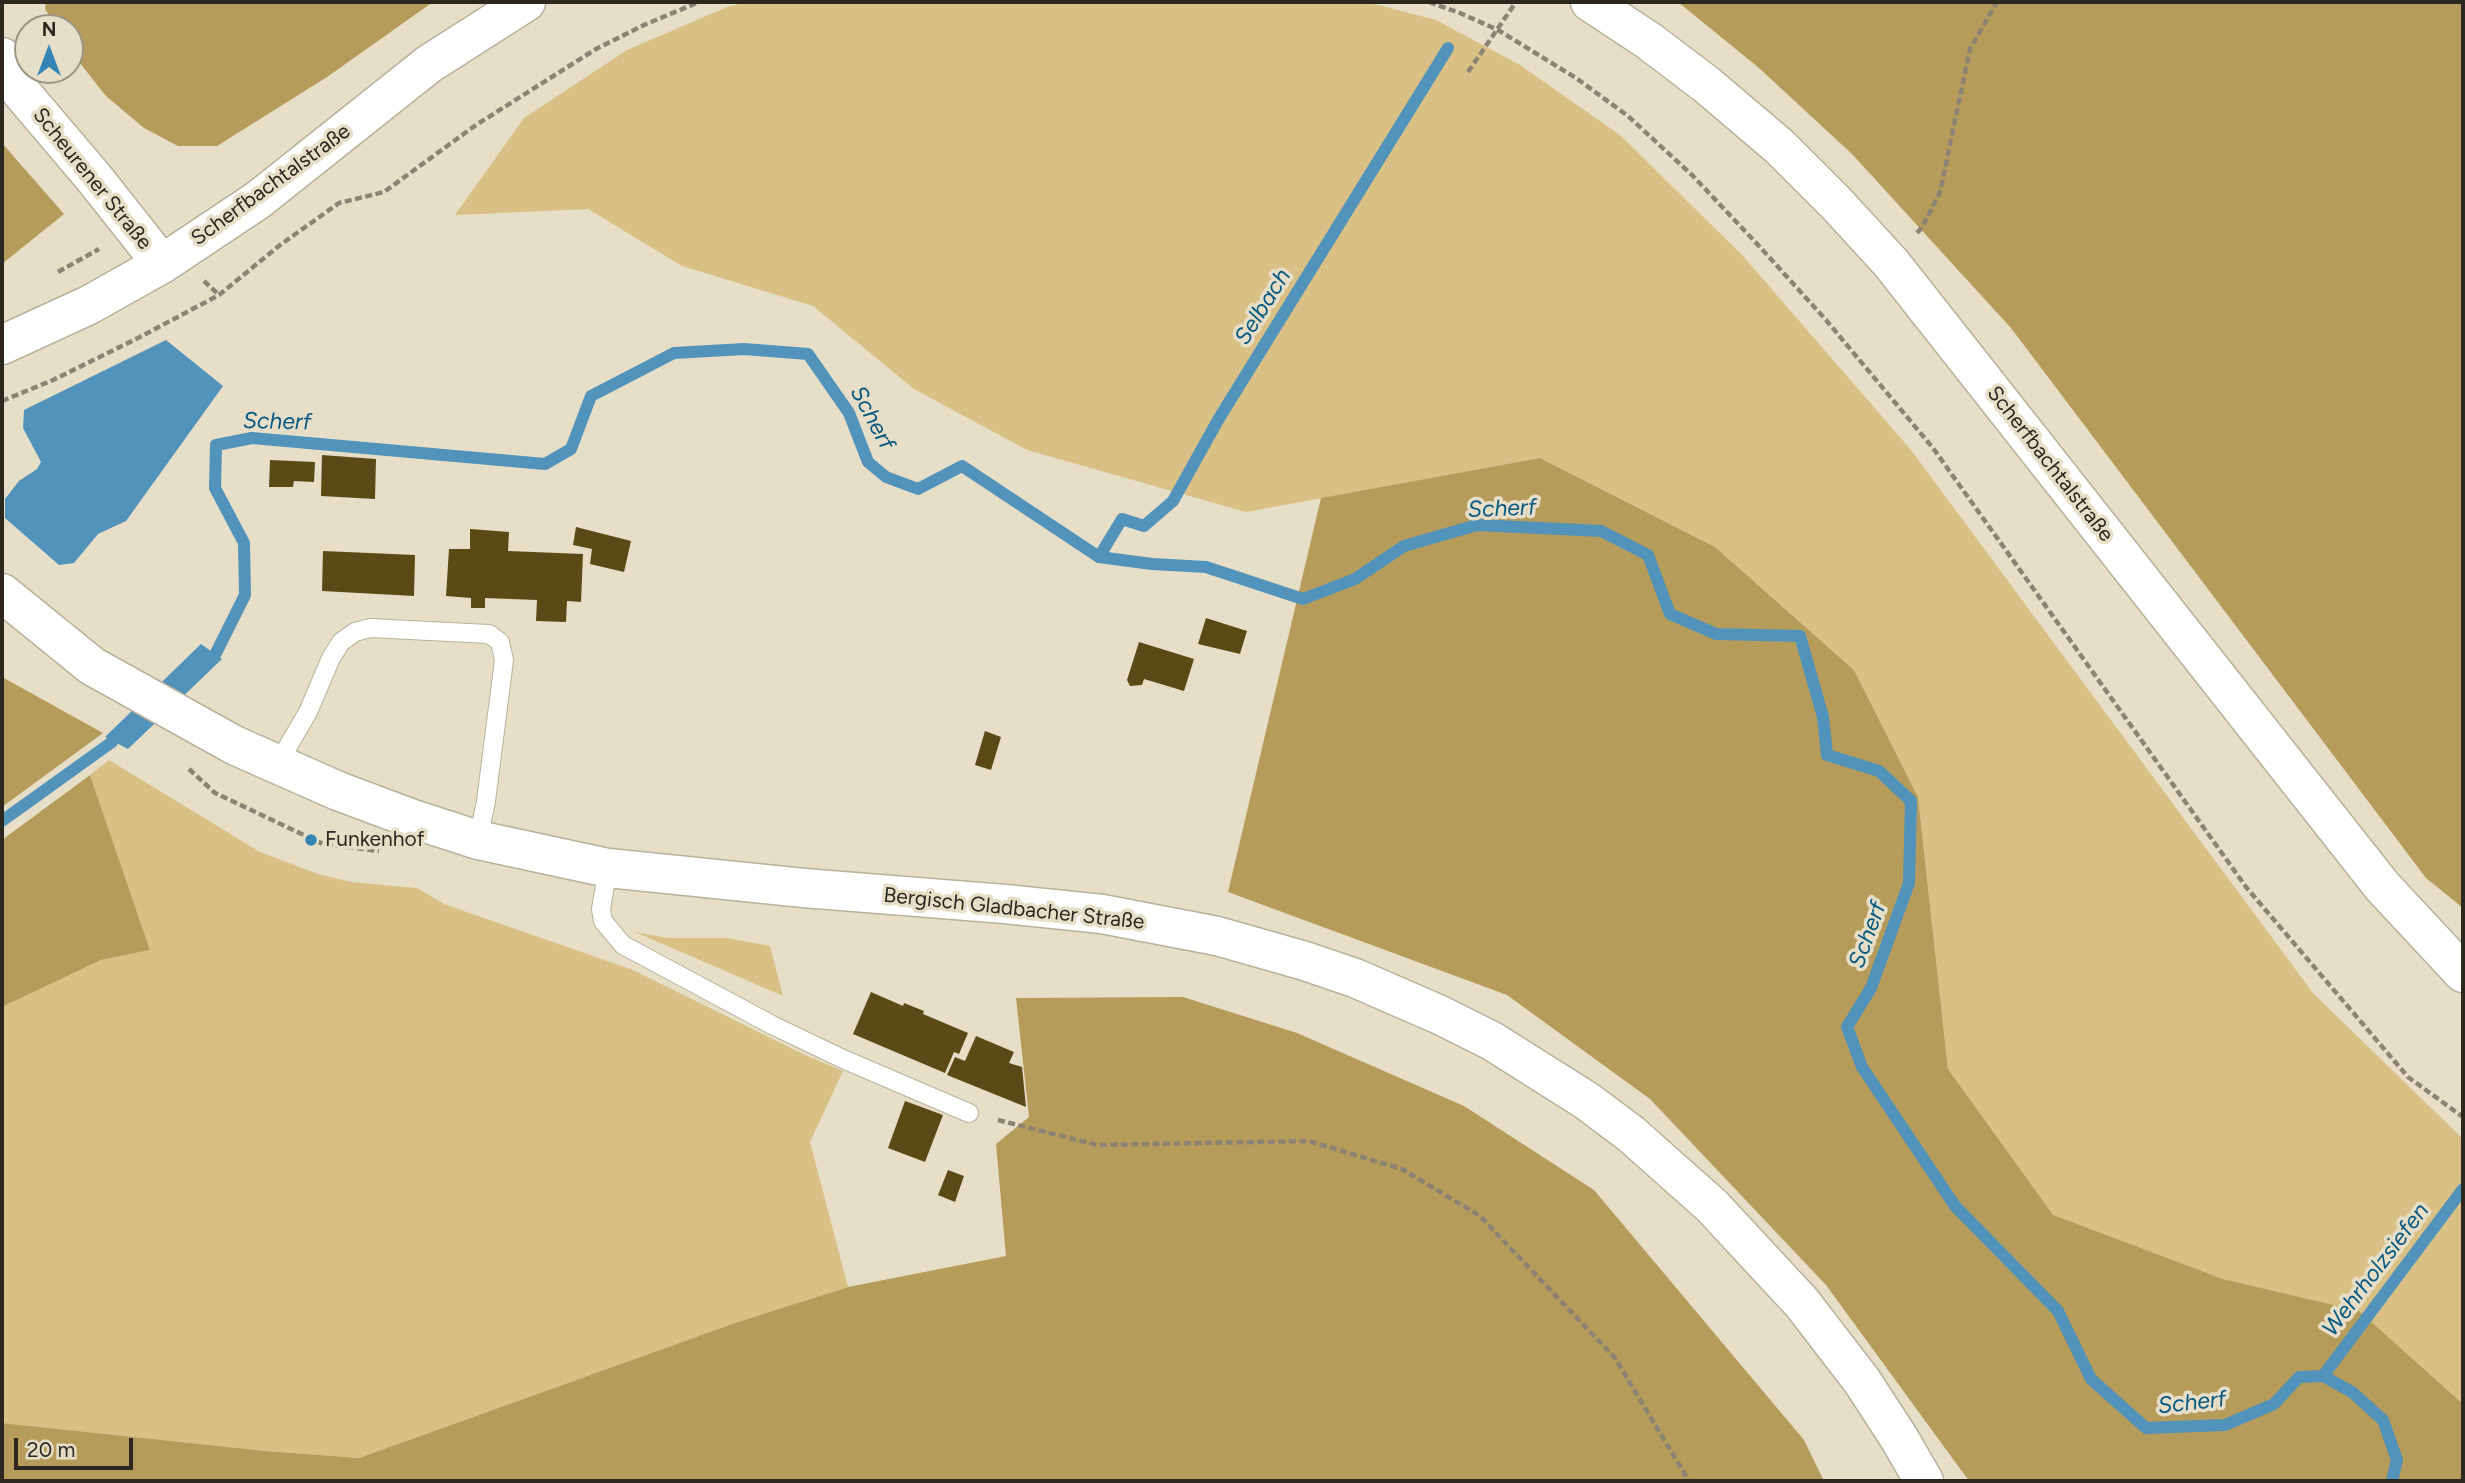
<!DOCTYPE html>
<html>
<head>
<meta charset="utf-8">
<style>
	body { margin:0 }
	#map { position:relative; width:2465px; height:1483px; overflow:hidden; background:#e7dec8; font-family:Figtree,sans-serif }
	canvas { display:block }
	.frame { position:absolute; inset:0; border:4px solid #2c2820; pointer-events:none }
	.north { position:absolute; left:14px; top:14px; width:70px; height:70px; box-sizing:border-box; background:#e7dec8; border:2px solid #9c9585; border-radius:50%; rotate:0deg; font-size:19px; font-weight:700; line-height:28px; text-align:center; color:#2c2820 }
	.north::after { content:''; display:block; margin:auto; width:24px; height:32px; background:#3285b5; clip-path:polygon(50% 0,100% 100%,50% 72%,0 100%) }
	.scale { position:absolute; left:14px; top:1438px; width:119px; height:32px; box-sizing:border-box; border:4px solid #2c2820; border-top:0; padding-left:9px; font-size:21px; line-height:24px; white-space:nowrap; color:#2c2820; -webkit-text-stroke:5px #e7dec8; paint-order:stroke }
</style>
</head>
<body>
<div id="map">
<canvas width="2465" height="1483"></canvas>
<div class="frame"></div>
<div class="north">N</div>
<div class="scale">20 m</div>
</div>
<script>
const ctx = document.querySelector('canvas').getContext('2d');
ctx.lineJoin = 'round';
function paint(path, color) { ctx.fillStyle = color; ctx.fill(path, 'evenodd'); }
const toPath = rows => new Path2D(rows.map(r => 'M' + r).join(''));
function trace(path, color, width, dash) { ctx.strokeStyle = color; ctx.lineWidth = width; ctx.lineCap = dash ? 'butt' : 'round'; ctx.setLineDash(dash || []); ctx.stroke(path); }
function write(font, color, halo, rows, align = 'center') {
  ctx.font = font + ' Figtree,sans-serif'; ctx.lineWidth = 7; ctx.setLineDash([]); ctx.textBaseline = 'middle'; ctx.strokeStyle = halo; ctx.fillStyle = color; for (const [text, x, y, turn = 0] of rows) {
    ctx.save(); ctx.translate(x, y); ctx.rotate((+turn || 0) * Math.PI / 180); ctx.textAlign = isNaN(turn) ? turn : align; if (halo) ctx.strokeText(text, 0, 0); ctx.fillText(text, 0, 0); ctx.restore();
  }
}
const green = toPath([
	[746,2,1367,2,1436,20,1520,65,1620,135,1743,256,1911,450,2313,993,2463,1139,2463,1404,2358,1311,2223,1279,2053,1216,1948,1069,1918,797,1854,670,1715,547,1540,458,1246,512,1027,450,914,389,813,306,682,266,588,209,455,215,524,118,627,50,727,7],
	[109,760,260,852,318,874,351,882,417,888,444,904,633,970,805,1055,843,1071,810,1142,848,1287,735,1323,359,1458,266,1451,2,1423,2,1007,101,960,150,950,90,775],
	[635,932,667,938,727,938,770,946,783,996]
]);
const forest = toPath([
	[46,2,433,2,327,77,217,146,178,146,144,128,106,96,79,62,70,48,70,28,57,28,45,9],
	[1678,2,2463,2,2463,908,2426,878,2011,328,1852,154,1759,68],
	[2,143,64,214,2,264],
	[1540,458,1715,547,1854,670,1918,797,1948,1069,2053,1215,2223,1279,2359,1311,2463,1404,2462,1481,1969,1481,1826,1285,1650,1099,1507,995,1228,892,1321,498],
	[2,677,103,733,2,807],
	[90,775,150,950,101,960,2,1007,2,840],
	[1183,997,1297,1033,1464,1106,1594,1190,1804,1440,1824,1481,2,1481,2,1423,266,1451,359,1458,735,1323,848,1287,1006,1256,996,1144,1029,1117,1016,998]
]);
const water = toPath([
	[166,340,223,386,126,521,98,534,74,563,59,565,5,518,5,499,19,481,37,469,41,462,23,428,24,410],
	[201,644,222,659,128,749,105,737]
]);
const stream = toPath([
	[1099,557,1122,519,1144,526,1173,501,1218,420,1448,48],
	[216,653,245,595,244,543,215,488,216,445,252,438,545,464,571,449,591,396,674,353,744,349,808,354,849,413,868,462,886,477,918,489,962,466,1099,557,1152,564,1206,567,1303,599,1355,579,1404,546,1477,525,1601,531,1648,555,1670,614,1716,634,1800,636,1823,717,1827,755,1879,771,1911,801,1909,883,1871,988,1847,1027,1862,1067,1955,1206,2058,1311,2091,1379,2146,1428,2225,1425,2274,1404,2299,1377,2323,1376,2352,1392,2383,1420,2397,1460,2392,1481],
	[2,821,112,742],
	[2323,1376,2463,1189]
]);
const building = toPath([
	[322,455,376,459,375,499,321,496],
	[270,460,315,462,314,482,294,481,293,487,269,487],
	[576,527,631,541,624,572,590,564,592,549,573,545],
	[470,529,509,532,508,551,583,554,581,602,567,601,566,622,536,621,537,600,485,598,485,608,471,608,471,598,446,596,449,549,470,549],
	[323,551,415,555,414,596,322,591],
	[1206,618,1247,631,1240,654,1198,644],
	[1139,642,1194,659,1184,691,1144,679,1142,685,1130,686,1127,680],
	[985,731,1001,737,991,770,975,765],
	[871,992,903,1006,904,1003,924,1011,923,1014,968,1033,959,1054,954,1052,945,1073,853,1034],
	[976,1036,1014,1052,1009,1063,1022,1067,1026,1107,947,1075,955,1057,965,1061],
	[905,1101,943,1115,925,1162,888,1148],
	[948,1170,964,1176,955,1202,938,1195]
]);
const path = toPath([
	[1429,2,1460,13,1498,30,1576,78,1628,116,1692,175,1760,247,1826,320,1933,448,2246,887,2408,1077,2463,1117],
	[1468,72,1516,2],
	[1917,233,1923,226,1940,192,1970,49,1997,2],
	[58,272,99,249],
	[204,281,219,295],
	[2,401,53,380,138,338,219,295,280,245,339,203,384,192,476,125,596,49,644,25,699,2],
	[189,769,215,793,323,844,379,851],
	[998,1120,1097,1145,1308,1141,1402,1169,1480,1216,1615,1358,1689,1481]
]);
const lane = toPath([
	[277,765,308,712,331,658,341,642,355,632,370,628,489,634,500,642,504,660,486,801,478,840],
	[608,868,601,909,603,921,623,945,772,1025,843,1059,969,1113]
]);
const secondary = toPath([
	[1590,2,1649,41,1707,85,1780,147,1836,203,1891,263,2382,886,2463,973],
	[2,57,21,92,94,178,162,264],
	[2,345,89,305,162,264,258,200,429,64,526,2],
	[2,593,92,666,234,745,338,791,413,819,478,840,608,868,804,888,1005,904,1102,914,1217,936,1305,961,1355,978,1440,1015,1492,1041,1587,1101,1631,1134,1712,1206,1802,1303,1862,1381,1899,1438,1924,1481]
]);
const markers = [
	[311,840,7,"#3285b5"]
];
const streetNames = [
	["Scheurener Straße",92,179,51],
	["Scherfbachtalstraße",271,185,-36],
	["Scherfbachtalstraße",2050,464,52],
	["Bergisch Gladbacher Straße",1014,909,6]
];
const poiNames = [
	["Funkenhof",325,840]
];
const waterNames = [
	["Selbach",1263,307,-58],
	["Scherf",872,418,62],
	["Scherf",277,422,1],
	["Scherf",1502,509,-2],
	["Scherf",1868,935,-70],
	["Wehrholzsiefen",2376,1270,-53],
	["Scherf",2192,1403,-6]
];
paint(green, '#d9c185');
paint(forest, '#b59c5a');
paint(water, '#5293bb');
trace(stream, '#5293bb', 12);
paint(building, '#5c4a16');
trace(lane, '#b9b19b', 20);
trace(secondary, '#b9b19b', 41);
trace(path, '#8b8475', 4.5, [7, 3.5]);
trace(lane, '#fff', 18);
trace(secondary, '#fff', 38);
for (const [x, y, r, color] of markers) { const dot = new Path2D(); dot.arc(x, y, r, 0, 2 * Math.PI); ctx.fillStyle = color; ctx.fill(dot); trace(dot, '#e7dec8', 2.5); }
write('21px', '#2c2820', '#e7dec8', streetNames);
write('21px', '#2c2820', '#e7dec8', poiNames, 'left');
write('italic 23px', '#065982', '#e7dec8', waterNames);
</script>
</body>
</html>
